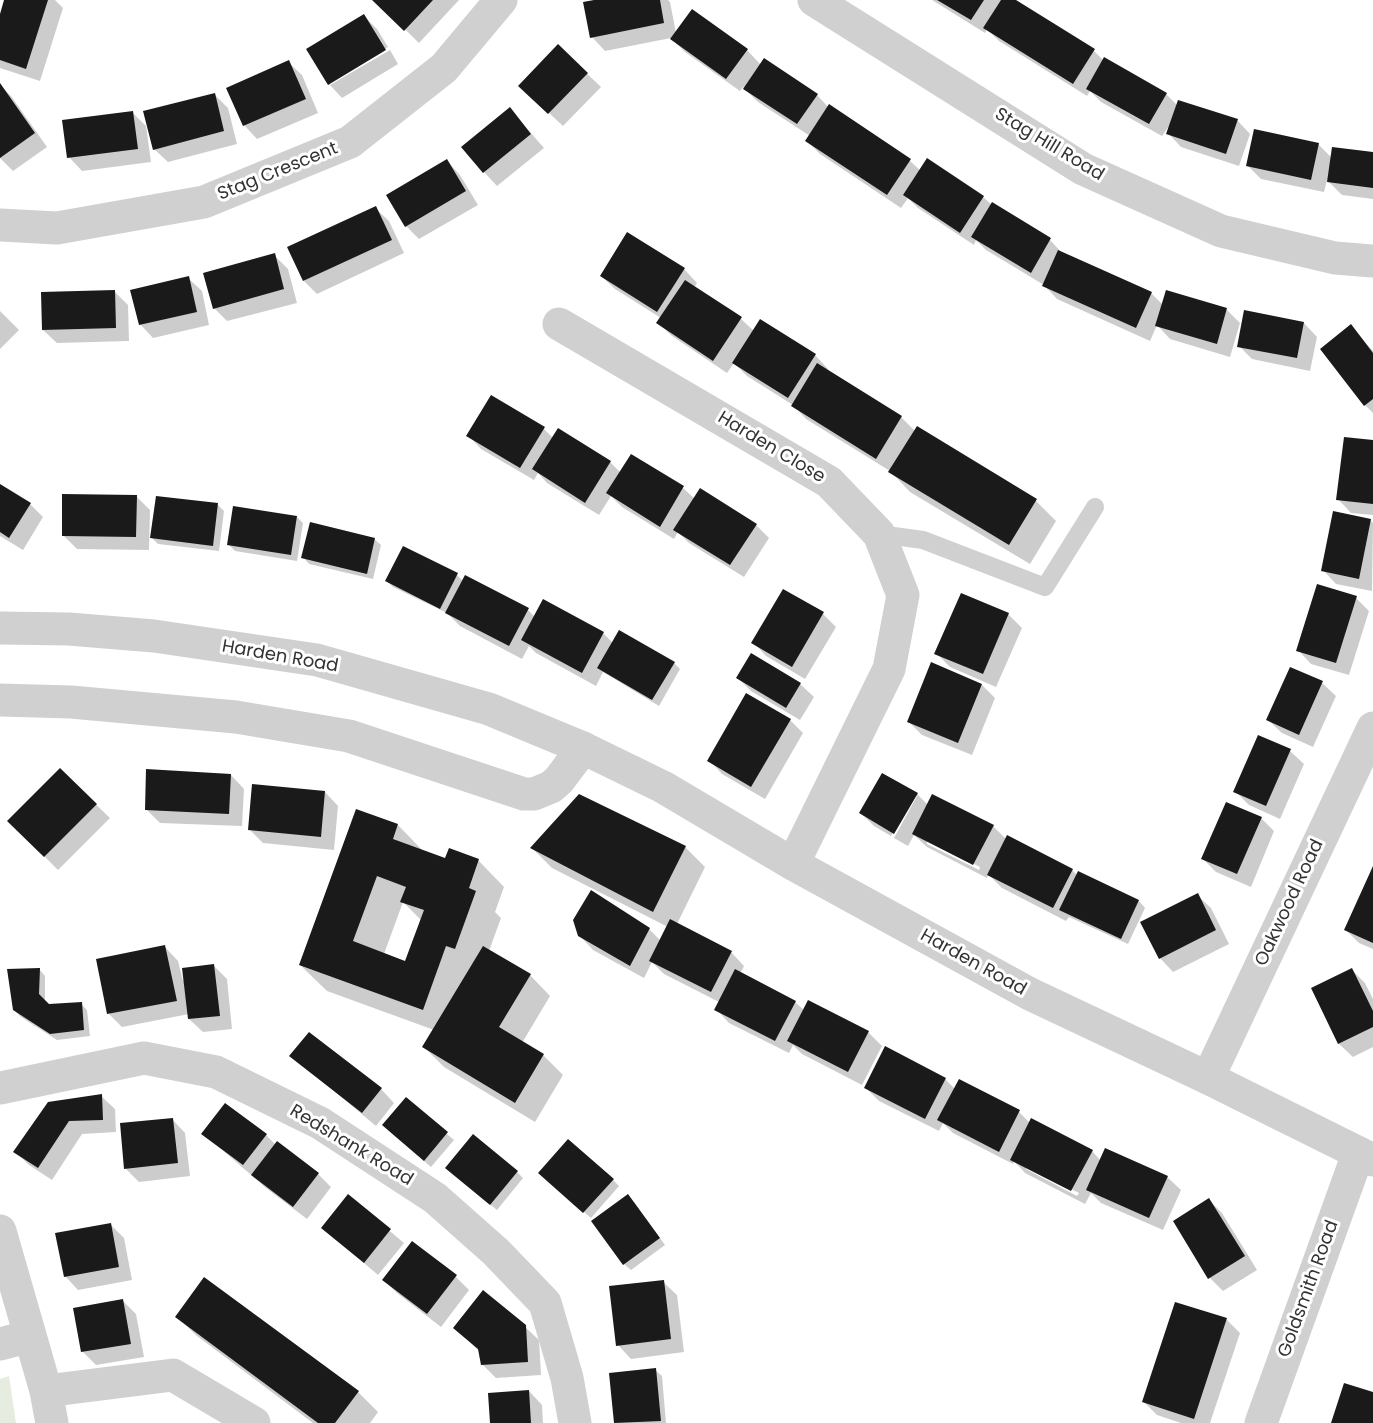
<!DOCTYPE html>
<html>
<head>
<meta charset="utf-8">
<style>
	body { margin:0 }
	canvas { display:block; background:#fff }
</style>
</head>
<body>
<canvas width="1373" height="1423"></canvas>
<script>
const ctx = document.querySelector('canvas').getContext('2d');
ctx.lineJoin = 'round';
function paint(path, color) { ctx.fillStyle = color; ctx.fill(path, 'evenodd'); }
const toPath = rows => new Path2D(rows.map(r => 'M' + r).join(''));
function trace(path, color, width, dash) { ctx.strokeStyle = color; ctx.lineWidth = width; ctx.lineCap = dash ? 'butt' : 'round'; ctx.setLineDash(dash || []); ctx.stroke(path); }
function write(font, color, halo, rows, align = 'center') {
  ctx.font = font + ' Poppins,sans-serif'; ctx.lineWidth = 6; ctx.setLineDash([]); ctx.textBaseline = 'middle'; ctx.strokeStyle = halo; ctx.fillStyle = color; for (const [text, x, y, turn = 0] of rows) {
    ctx.save(); ctx.translate(x, y); ctx.rotate((+turn || 0) * Math.PI / 180); ctx.textAlign = isNaN(turn) ? turn : align; if (halo) ctx.strokeText(text, 0, 0); ctx.fillText(text, 0, 0); ctx.restore();
  }
}
const green = toPath([
	[9,1376,16,1423,0,1423,0,1379]
]);
const shadow = toPath([
	[6,0,55,0,63,8,40,81,0,68,0,19],
	[375,0,459,0,419,43],
	[601,0,668,0,670,2,676,33,747,50,761,65,817,95,829,108,910,161,921,171,983,197,992,205,1050,240,1063,254,1151,293,1163,305,1167,292,1227,310,1240,323,1230,357,1170,339,1157,325,1150,341,1057,299,1044,285,986,250,976,240,974,245,918,208,908,198,901,208,820,154,807,141,810,136,758,102,743,87,740,91,685,52,671,38,605,51,592,37],
	[932,0,1013,0,1094,51,1104,61,1166,94,1177,105,1237,120,1250,134,1239,166,1181,147,1168,133,1170,126,1169,126,1162,136,1101,102,1090,91,1087,96,999,41,987,29,985,33],
	[364,16,377,29,388,47,330,82,330,85,390,50,398,64,342,98,329,84],
	[558,46,601,87,563,126,534,99],
	[288,62,302,75,318,113,257,139,244,125],
	[0,85,11,96,47,147,13,171,0,158],
	[214,94,228,108,237,144,168,162,154,149],
	[510,109,544,148,497,186,484,172],
	[133,113,146,126,151,162,82,171,69,157],
	[1318,144,1332,158,1373,154,1373,199,1342,195,1327,180,1324,192,1261,179,1248,166],
	[447,161,460,175,478,205,419,239,406,226],
	[375,208,389,221,404,253,317,294,304,281],
	[274,255,288,269,297,303,227,321,214,308],
	[684,269,697,283,694,288,741,319,754,331,815,355,828,369,827,371,901,417,915,431,917,428,1036,501,1056,521,1030,564,910,492,890,471,806,419,793,405,747,376,734,363,727,373,672,336,658,323,661,318,615,289,601,276],
	[188,278,202,291,209,325,153,338,140,324],
	[114,291,128,305,129,341,57,343,43,330],
	[0,311,19,330,0,349],
	[1304,323,1317,337,1310,371,1252,359,1239,346],
	[1351,326,1373,351,1373,413,1365,405],
	[544,429,553,438,558,430,610,462,621,473,632,456,683,488,695,499,756,525,769,538,744,577,689,543,678,532,674,539,622,507,611,496,599,515,547,483,538,473,534,480,481,449,468,435],
	[1373,442,1373,515,1351,513,1338,499],
	[0,486,30,504,43,517,23,550,0,536],
	[136,496,150,510,149,550,77,549,63,535],
	[218,505,224,511,219,551,158,544,152,538],
	[297,517,303,523,297,561,235,551,229,545],
	[1370,520,1373,523,1372,591,1336,584,1323,570],
	[374,539,381,545,373,579,309,564,303,557],
	[457,575,463,581,528,610,535,617,544,601,603,633,613,643,674,663,680,669,659,706,603,672,596,686,536,653,529,646,522,659,460,626,447,613,393,587,387,581],
	[962,595,1008,614,1022,628,996,687,950,667,936,653],
	[1356,598,1369,611,1349,675,1311,664,1298,650],
	[823,614,836,627,805,679,766,656,753,642],
	[738,678,800,684,814,697,800,720,751,691],
	[1322,683,1336,696,1313,747,1282,733,1268,720],
	[982,685,995,698,972,755,922,735,908,721],
	[790,720,803,733,765,799,722,774,709,760],
	[1259,737,1290,751,1304,764,1280,819,1249,805,1235,791],
	[60,770,110,818,58,870,9,821],
	[231,775,244,789,242,826,160,823,146,809],
	[325,792,338,806,334,850,263,843,250,830],
	[917,794,928,805,993,826,1007,840,1072,870,1077,875,1079,873,1139,901,1145,908,1128,944,1069,917,1066,921,1002,888,988,874,987,878,927,847,914,835,908,846,894,838,917,796,914,796,891,836,874,826,861,813],
	[927,841,980,867,979,870,927,844],
	[1261,818,1274,831,1251,887,1216,872,1203,859],
	[398,825,424,852,446,860,478,860,504,887,495,912,501,918,489,951,530,975,550,996,522,1043,543,1055,563,1075,535,1122,444,1067,424,1047,434,1030,327,991,300,965],
	[403,902,422,921,406,963,384,954],
	[685,847,705,867,677,924,731,952,744,966,740,974,795,1002,804,1010,808,1002,868,1032,882,1046,862,1085,802,1054,793,1045,789,1053,729,1023,716,1009,719,1002,664,974,652,962,644,978,593,950,580,936,649,929,661,941,668,927,552,868,532,848],
	[1373,870,1373,949,1359,943,1345,929],
	[1197,895,1211,908,1229,944,1173,972,1160,958],
	[165,947,178,961,183,981,214,966,227,979,232,1029,203,1032,189,1019,189,1014,122,1027,109,1014],
	[39,969,45,976,45,1002,49,1005,81,1004,87,1010,90,1036,57,1040,21,1017,14,1010],
	[1352,970,1365,983,1373,999,1373,1047,1353,1057,1339,1044,1313,989],
	[885,1048,945,1079,955,1089,959,1081,1019,1112,1030,1123,1092,1151,1101,1161,1167,1177,1181,1190,1163,1230,1101,1203,1091,1193,1085,1204,1025,1173,1014,1161,1013,1164,953,1133,943,1123,939,1131,879,1101,865,1087],
	[1026,1166,1079,1193,1077,1196,1026,1169],
	[381,1089,394,1103,376,1126,334,1091],
	[101,1096,115,1109,116,1132,82,1134,52,1180,29,1165,15,1151],
	[406,1099,454,1140,431,1167,390,1132],
	[172,1119,185,1133,190,1176,139,1182,126,1169],
	[203,1133,266,1135,276,1145,318,1174,331,1187,307,1219,266,1188],
	[517,1172,523,1178,497,1210,453,1174],
	[546,1179,613,1180,619,1186,591,1218],
	[348,1196,404,1243,378,1275,323,1228],
	[1209,1200,1222,1213,1257,1270,1223,1291,1210,1278],
	[634,1202,665,1245,631,1270,624,1264],
	[111,1225,124,1238,132,1280,78,1290,65,1276],
	[456,1277,469,1290,441,1327,397,1293,384,1280],
	[663,1282,677,1295,684,1352,631,1359,618,1345],
	[123,1301,136,1314,144,1357,96,1365,83,1352,75,1309],
	[1176,1303,1227,1320,1240,1333,1210,1423,1181,1423,1157,1415,1144,1402],
	[177,1317,358,1392,378,1412,370,1423,313,1423,197,1336],
	[525,1327,539,1340,541,1375,496,1378,482,1364,479,1351,455,1328],
	[655,1370,662,1376,666,1423,616,1423,610,1374],
	[529,1391,542,1405,543,1423,491,1423]
]);
const building = toPath([
	[4,0,48,0,26,69,0,60,0,14],
	[372,0,433,0,404,31],
	[594,0,660,0,664,23,590,38,583,2],
	[937,0,984,0,971,20],
	[1001,0,1016,0,1095,49,1073,84,983,28],
	[692,9,748,49,726,79,670,39],
	[364,14,386,50,328,85,306,49],
	[558,44,588,73,548,114,518,86],
	[1104,57,1167,93,1149,124,1086,89],
	[764,58,818,94,797,124,743,89],
	[289,60,306,99,243,126,226,88],
	[0,83,35,133,0,158],
	[215,93,224,131,153,150,143,111],
	[1178,100,1238,119,1226,154,1166,134],
	[829,104,911,159,887,195,805,141],
	[510,107,531,134,483,173,461,147],
	[133,111,138,149,67,158,62,120],
	[1254,129,1319,143,1311,180,1246,166],
	[1332,147,1373,152,1373,188,1327,182],
	[927,158,984,196,960,233,903,195],
	[447,159,466,191,405,227,386,195],
	[992,202,1051,238,1031,273,971,237],
	[376,206,392,240,303,281,287,247],
	[627,232,685,268,657,312,600,276],
	[1058,250,1152,292,1136,328,1042,286],
	[275,253,284,289,213,309,203,273],
	[189,276,197,312,139,325,130,290],
	[685,280,742,317,713,361,656,323],
	[115,290,116,328,42,330,41,292],
	[1166,290,1227,308,1217,344,1155,326],
	[1244,310,1304,322,1297,358,1237,347],
	[760,319,816,354,788,398,732,363],
	[1351,324,1373,353,1373,399,1364,406,1320,349],
	[817,363,902,416,876,459,791,406],
	[491,395,545,427,520,468,466,436],
	[917,426,1037,499,1009,545,888,472],
	[558,428,611,461,585,503,532,469],
	[1344,437,1373,440,1373,504,1336,500],
	[631,454,684,486,660,527,606,493],
	[0,484,31,503,9,538,0,532],
	[700,488,757,524,730,565,673,530],
	[62,494,137,495,136,537,62,536],
	[156,496,218,503,213,546,150,538],
	[233,506,297,516,291,555,227,545],
	[1333,511,1371,519,1359,579,1321,571],
	[310,522,375,538,367,574,301,558],
	[403,546,458,573,440,609,385,581],
	[465,575,529,608,509,646,445,613],
	[1317,584,1357,596,1336,663,1296,651],
	[783,589,824,612,792,667,751,643],
	[961,593,1009,613,983,674,934,654],
	[543,599,604,632,582,673,521,640],
	[619,630,675,662,652,700,597,668],
	[751,653,801,683,786,708,736,678],
	[931,662,982,684,958,743,907,722],
	[1290,667,1323,681,1299,735,1266,720],
	[746,693,791,719,751,787,707,761],
	[1258,735,1291,749,1266,806,1233,792],
	[60,768,97,804,44,857,7,821],
	[146,769,231,774,229,814,145,810],
	[882,773,918,793,894,834,859,813],
	[252,784,325,791,321,837,248,830],
	[579,794,686,846,653,912,530,848],
	[932,794,994,825,973,865,912,834],
	[1226,802,1262,817,1237,874,1201,859],
	[356,809,398,824,393,839,445,858,449,848,479,859,469,888,476,891,455,949,446,946,423,1010,299,965],
	[377,876,406,887,400,902,424,910,405,961,353,941],
	[1007,835,1073,869,1053,908,987,875],
	[1373,866,1373,943,1344,930],
	[1078,871,1139,900,1121,939,1059,910],
	[591,890,650,928,630,966,578,936,573,920],
	[1198,893,1216,930,1159,959,1140,922],
	[670,919,732,951,711,992,649,961],
	[165,945,177,1001,107,1014,96,959],
	[483,946,531,974,499,1027,544,1054,515,1103,422,1047],
	[214,964,220,1016,188,1019,182,968],
	[40,968,39,994,49,1004,82,1002,84,1030,50,1034,13,1010,7,969],
	[1352,968,1373,1011,1373,1027,1338,1044,1311,988],
	[735,969,796,1001,775,1041,714,1010],
	[808,1000,869,1031,848,1072,787,1041],
	[309,1032,382,1088,362,1113,289,1056],
	[885,1046,946,1078,925,1119,864,1088],
	[959,1079,1020,1110,999,1152,937,1120],
	[102,1094,103,1120,69,1121,38,1168,13,1152,48,1102],
	[406,1097,448,1132,424,1161,382,1125],
	[225,1103,267,1134,243,1165,201,1134],
	[173,1118,178,1163,124,1169,120,1123],
	[1031,1118,1093,1150,1071,1191,1010,1160],
	[473,1134,518,1171,490,1205,445,1168],
	[568,1139,614,1179,583,1213,538,1173],
	[277,1141,319,1173,293,1207,251,1175],
	[1105,1148,1168,1176,1149,1218,1086,1190],
	[348,1194,391,1229,364,1263,321,1228],
	[628,1194,660,1238,623,1265,591,1221],
	[1209,1198,1245,1256,1208,1279,1173,1221],
	[111,1223,119,1267,64,1277,55,1233],
	[412,1241,457,1275,427,1314,382,1280],
	[204,1277,359,1391,335,1423,318,1423,175,1317],
	[664,1280,671,1339,616,1346,609,1286],
	[483,1290,526,1325,528,1362,481,1365,478,1349,453,1328],
	[123,1299,131,1344,81,1352,73,1308],
	[1175,1302,1227,1318,1194,1419,1142,1402],
	[656,1368,661,1421,614,1423,609,1373],
	[1344,1383,1373,1392,1373,1423,1331,1423],
	[529,1390,531,1423,490,1423,488,1393]
]);
const service = toPath([
	[879,534,923,540,1045,587,1095,507]
]);
const minor = toPath([
	[814,0,1083,169,1221,231,1335,258,1373,261],
	[0,225,57,228,204,202,350,142,444,68,501,0],
	[559,324,829,482,879,534,903,595,889,669,793,864],
	[0,700,71,702,236,717,349,736,524,794,534,794,551,787,559,780,583,748],
	[1208,1078,1373,728],
	[0,1088,144,1058,216,1072,320,1123,435,1198,496,1252,545,1303,567,1378,575,1423],
	[0,1231,46,1391,52,1423],
	[0,1344,30,1336],
	[46,1391,173,1375,254,1423],
	[1261,1423,1358,1154]
]);
const tertiary = toPath([
	[0,628,69,629,154,636,317,660,489,709,583,748,663,787,793,864,1030,994,1208,1078,1373,1160]
]);
const streetNames = [
	["Stag Hill Road",1049,145,31],
	["Stag Crescent",278,172,-22],
	["Harden Close",771,448,31],
	["Harden Road",280,657,10],
	["Oakwood Road",1290,903,-65],
	["Harden Road",973,963,29],
	["Redshank Road",351,1146,31],
	["Goldsmith Road",1309,1289,-70]
];
paint(green, '#e6ecdf');
paint(shadow, '#0003');
paint(building, '#1a1a1a');
trace(service, '#d0d0d0', 18);
trace(minor, '#d0d0d0', 33);
trace(tertiary, '#d0d0d0', 33);
write('18px', '#333', '#fff', streetNames);
</script>
</body>
</html>
